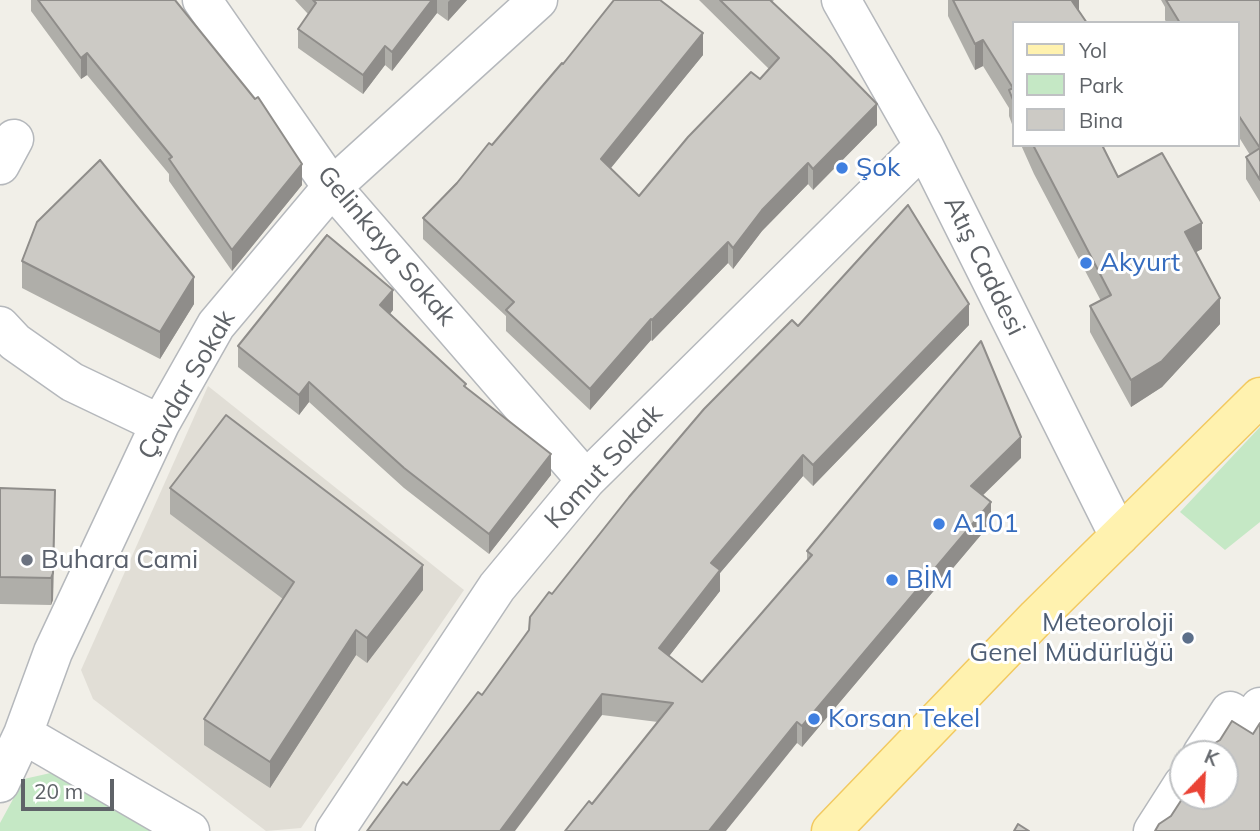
<!DOCTYPE html>
<html>
<head>
<meta charset="utf-8">
<style>
	body { margin:0 }
	#map { position:relative; width:1260px; height:831px; overflow:hidden; background:#f1efe8; font-family:Mulish,sans-serif }
	canvas { display:block }
	.legend { position:absolute; left:1012px; top:21px; width:228px; height:126px; box-sizing:border-box; background:#fff; border:2px solid #bfc1c3; margin:0; padding:9px 12px; list-style:none; font-size:21px; color:#5f6368 }
	.legend li { display:flex; align-items:center; gap:14px; height:35px }
	.legend b { width:35px; border:2px solid #bfc1c3 }
	.north { position:absolute; left:1169px; top:740px; width:70px; height:70px; box-sizing:border-box; background:#fff; border:2px solid #bfc1c3; border-radius:50%; rotate:23deg; font-size:19px; font-weight:700; line-height:28px; text-align:center; color:#5f6368 }
	.north::after { content:''; display:block; margin:auto; width:24px; height:32px; background:#ea4335; clip-path:polygon(50% 0,100% 100%,50% 72%,0 100%) }
	.scale { position:absolute; left:21px; top:779px; width:93px; height:32px; box-sizing:border-box; border:4px solid #5f6368; border-top:0; padding-left:9px; font-size:21px; line-height:24px; white-space:nowrap; color:#5f6368; -webkit-text-stroke:5px #fff; paint-order:stroke }
</style>
</head>
<body>
<div id="map">
<canvas width="1260" height="831"></canvas>
<ul class="legend">
<li><b style="height:9px;background:#fff2af"></b>Yol</li>
<li><b style="height:19px;background:#c5e8c5"></b>Park</li>
<li><b style="height:19px;background:#cccac5"></b>Bina</li>
</ul>
<div class="north">K</div>
<div class="scale">20 m</div>
</div>
<script>
const ctx = document.querySelector('canvas').getContext('2d');
ctx.lineJoin = 'round';
function paint(path, color) { ctx.fillStyle = color; ctx.fill(path, 'evenodd'); }
const toPath = rows => new Path2D(rows.map(r => 'M' + r).join(''));
function trace(path, color, width, dash) { ctx.strokeStyle = color; ctx.lineWidth = width; ctx.lineCap = dash ? 'butt' : 'round'; ctx.setLineDash(dash || []); ctx.stroke(path); }
function write(font, color, halo, rows, align = 'center') {
  ctx.font = font + ' Mulish,sans-serif'; ctx.lineWidth = 6; ctx.setLineDash([]); ctx.textBaseline = 'middle'; ctx.strokeStyle = halo; ctx.fillStyle = color; for (const [text, x, y, turn = 0] of rows) {
    ctx.save(); ctx.translate(x, y); ctx.rotate((+turn || 0) * Math.PI / 180); ctx.textAlign = isNaN(turn) ? turn : align; if (halo) ctx.strokeText(text, 0, 0); ctx.fillText(text, 0, 0); ctx.restore();
  }
}
const education = toPath([
	[208,386,464,590,301,828,266,831,93,699,81,670]
]);
const green = toPath([
	[1260,427,1260,522,1225,550,1180,512],
	[55,772,151,831,0,831,0,823,24,779]
]);
const minor = toPath([
	[202,0,332,187,586,480],
	[841,0,924,146,1119,536],
	[0,165,14,139],
	[0,326,15,342,72,382,160,424],
	[23,734,190,831],
	[1202,754,1230,711,1251,724,1260,707],
	[0,783,23,734,53,652,160,424,216,325,332,187,538,0],
	[335,831,497,587,586,480,924,146],
	[1153,831,1183,784]
]);
const major = toPath([
	[831,831,1037,617,1260,397]
]);
const wall = toPath([
	[31,0,175,0,302,185,232,271,169,181,169,174,87,75,81,79,31,11],
	[295,0,467,0,448,21,437,13,392,71,385,65,363,94,298,48,298,29,308,14],
	[699,0,774,0,772,2,877,125,813,190,808,184,762,231,733,269,728,263,652,341,651,340,590,410,506,331,506,316,423,239,423,218,492,145,563,64,703,55,611,168,639,196,760,79,769,69],
	[948,0,1079,0,1013,23,1013,127,1009,116,1009,108,983,66,975,70,948,16],
	[1161,0,1260,0,1260,202,1246,179,1246,157,1250,155,1237,134,1237,23,1167,23,1165,20,1165,7],
	[1021,145,1102,145,1118,177,1202,249,1196,252,1220,324,1162,387,1131,407,1090,332,1090,306,1101,301,1034,174],
	[22,261,194,304,160,359,22,288],
	[393,310,390,314,466,388,551,475,489,554,404,488,309,402,299,415,238,367,238,346],
	[969,325,813,486,803,476,720,573,720,591,669,656,702,682,807,560,807,551,1021,458,982,495,991,523,802,747,797,743,592,804,658,722,602,715,407,785,482,695,529,630,552,594,798,326],
	[0,488,55,517,53,600,51,605,0,604],
	[170,488,423,590,367,663,356,655,270,788,204,745,204,719,283,599,170,514]
]);
const shadedWall = toPath([
	[432,0,437,0,437,13,392,71,392,52],
	[450,0,467,0,448,21,448,2],
	[1073,0,1079,0,1079,22,1072,1],
	[703,33,703,55,601,180,601,159],
	[983,40,983,66,975,70,975,44],
	[385,46,385,65,363,94,363,75],
	[87,53,87,75,81,79,81,58],
	[877,104,877,125,813,190,813,169],
	[808,163,808,184,762,231,733,269,733,248,762,210],
	[302,164,302,185,232,271,232,250],
	[1202,223,1202,249,1185,258,1185,232],
	[728,242,728,263,652,341,652,320],
	[194,277,194,304,160,359,160,332],
	[393,290,393,310,380,325,380,305],
	[1220,298,1220,324,1162,387,1131,407,1131,380],
	[969,304,969,325,813,486,813,465],
	[651,319,651,340,590,410,590,389],
	[309,382,309,402,299,415,299,395],
	[1021,437,1021,458,971,507,971,486],
	[551,454,551,475,489,554,489,534],
	[803,455,803,476,720,573,720,591,659,669,659,648,711,563],
	[55,490,53,600,51,605,51,578],
	[991,502,991,523,802,747,802,726],
	[423,565,423,590,367,663,367,638],
	[356,630,356,655,270,788,270,762],
	[602,694,602,715,515,831,500,831],
	[797,722,797,743,726,831,709,831]
]);
const building = toPath([
	[38,0,175,0,255,99,258,97,302,164,232,250,169,159,172,157,87,53,81,58,38,0],
	[313,0,432,0,392,52,385,46,363,75,298,29,316,3,313,0],
	[614,0,660,0,703,33,601,159,639,196,688,137,751,72,760,79,779,58,720,0,770,0,830,56,877,104,813,169,808,163,762,210,733,248,728,242,652,320,651,319,590,389,506,310,514,302,423,218,457,183,489,143,492,145,562,63,563,64,614,0],
	[953,0,1073,0,1072,1,1087,23,1013,23,1013,100,1009,90,1013,88,983,40,975,44,953,0],
	[1166,0,1260,0,1260,180,1246,157,1260,148,1237,113,1237,23,1180,23,1166,0],
	[1033,145,1102,145,1118,177,1162,153,1202,223,1185,232,1220,298,1162,361,1131,380,1090,306,1111,295,1033,145],
	[100,160,194,277,160,332,22,261,37,222,100,160],
	[908,205,969,304,813,465,803,455,711,563,720,570,659,648,702,682,812,555,807,551,981,341,1021,437,971,486,991,502,802,726,797,722,709,831,565,831,589,801,592,804,673,703,602,694,500,831,367,831,403,782,407,785,478,692,482,695,529,630,530,617,549,592,552,594,629,497,704,409,792,320,798,326,908,205],
	[327,235,393,290,380,305,466,384,464,386,551,454,489,534,404,468,309,382,299,395,238,346,327,235],
	[226,415,423,565,367,638,356,630,270,762,204,719,294,582,170,488,226,415],
	[0,488,55,490,53,573,51,578,0,577,0,488],
	[1232,721,1253,734,1260,723,1260,831,1155,831,1159,824,1171,816,1184,796,1225,796,1225,754,1204,754,1207,748,1220,740,1232,721],
	[1018,824,1029,831,1014,831,1018,824]
]);
const markers = [
	[842,168,7,"#3f7fe0"],
	[1086,263,7,"#3f7fe0"],
	[939,524,7,"#3f7fe0"],
	[27,560,7,"#6b7280"],
	[892,580,7,"#3f7fe0"],
	[1188,638,7,"#5c6f8a"],
	[814,719,7,"#3f7fe0"]
];
const shopNames = [
	["Şok",856,168],
	["Akyurt",1100,263],
	["A101",953,524],
	["BİM",906,580],
	["Korsan Tekel",828,719]
];
const streetNames = [
	["Gelinkaya Sokak",386,246,50],
	["Atış Caddesi",984,266,64],
	["Çavdar Sokak",187,385,-60],
	["Komut Sokak",604,467,-47]
];
const worshipNames = [
	["Buhara Cami",41,560]
];
const serviceNames = [
	["Meteoroloji",1174,623],
	["Genel Müdürlüğü",1174,653]
];
paint(education, '#e1ded6');
paint(green, '#c5e8c5');
trace(minor, '#b5b8bc', 41);
trace(major, '#f2c960', 41);
trace(minor, '#fff', 38);
trace(major, '#fff2af', 38);
paint(wall, '#afaea9');
paint(shadedWall, '#8f8d8a');
paint(building, '#cccac5');
trace(building, '#8f8d8a', 2);
for (const [x, y, r, color] of markers) { const dot = new Path2D(); dot.arc(x, y, r, 0, 2 * Math.PI); ctx.fillStyle = color; ctx.fill(dot); trace(dot, '#fff', 2.5); }
write('26px', '#366cbe', '#fff', shopNames, 'left');
write('26px', '#5f6368', '#fff', streetNames);
write('26px', '#5b616d', '#fff', worshipNames, 'left');
write('26px', '#4e5e75', '#fff', serviceNames, 'right');
</script>
</body>
</html>
